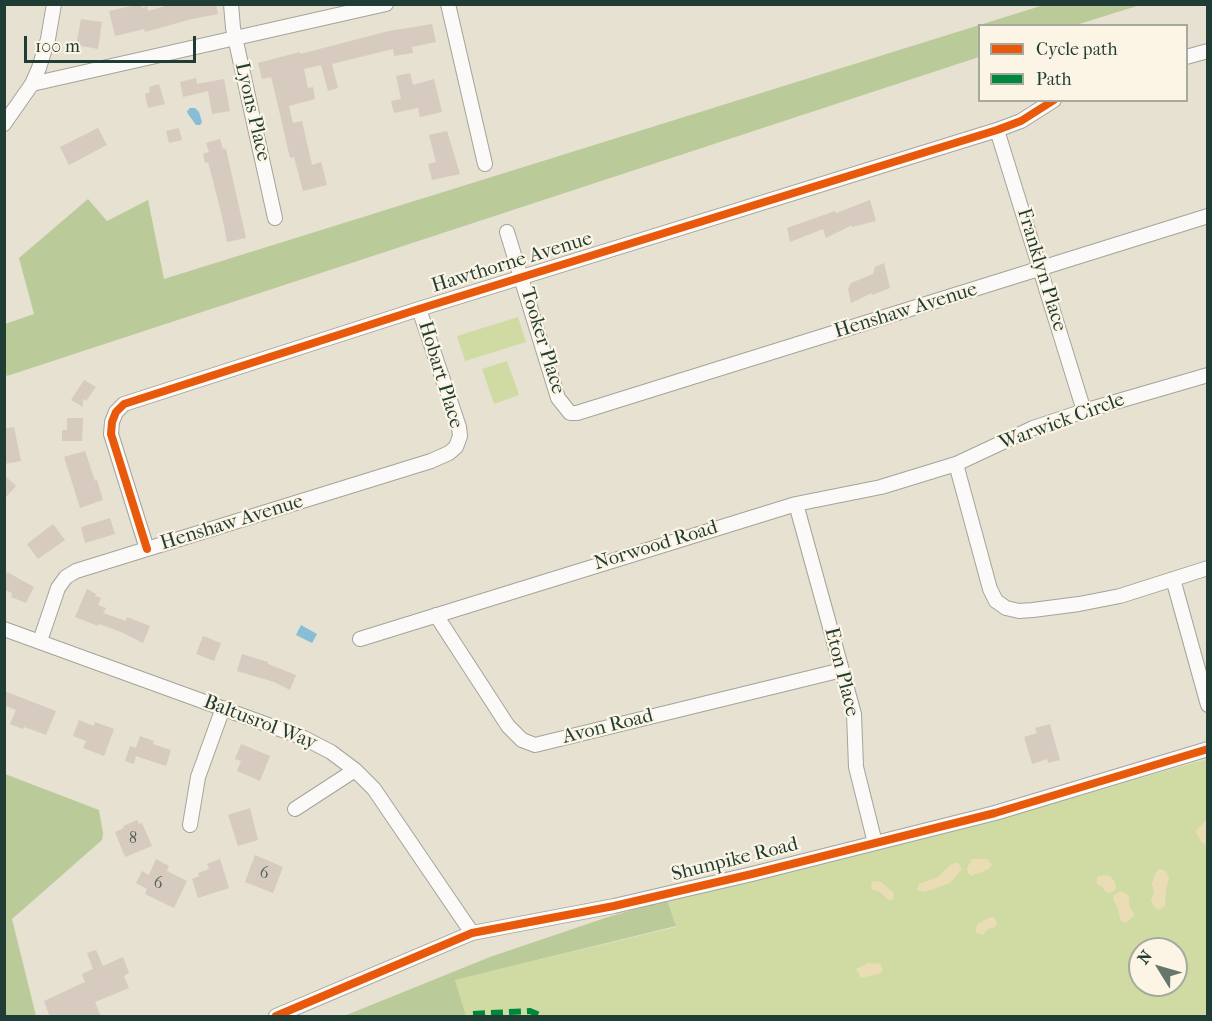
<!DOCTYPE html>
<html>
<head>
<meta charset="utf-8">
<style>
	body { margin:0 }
	#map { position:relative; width:1212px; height:1021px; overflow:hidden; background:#e6e1d1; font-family:"IM FELL French Canon",serif }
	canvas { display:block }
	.frame { position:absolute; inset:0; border:6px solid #1f3d34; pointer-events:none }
	.legend { position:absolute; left:978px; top:24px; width:210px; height:78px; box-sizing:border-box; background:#fcf5e5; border:2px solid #a4ab9e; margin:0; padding:8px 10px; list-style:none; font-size:18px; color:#1f3d34 }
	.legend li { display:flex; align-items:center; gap:12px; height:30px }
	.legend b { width:30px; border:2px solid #a4ab9e }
	.north { position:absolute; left:1128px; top:937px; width:60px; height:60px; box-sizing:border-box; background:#fcf5e5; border:2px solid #a4ab9e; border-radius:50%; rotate:307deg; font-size:16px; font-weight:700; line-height:24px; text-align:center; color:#1f3d34 }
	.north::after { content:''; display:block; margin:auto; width:21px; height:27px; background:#65766b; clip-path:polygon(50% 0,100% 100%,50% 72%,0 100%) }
	.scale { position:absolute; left:24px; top:36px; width:172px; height:27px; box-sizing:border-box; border:3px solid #1f3d34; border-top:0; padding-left:8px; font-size:18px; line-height:21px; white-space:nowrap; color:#1f3d34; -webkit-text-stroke:4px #fcf5e5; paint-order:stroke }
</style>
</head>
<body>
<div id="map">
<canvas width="1212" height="1021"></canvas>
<div class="frame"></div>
<ul class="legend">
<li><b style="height:8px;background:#e8590c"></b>Cycle path</li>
<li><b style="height:8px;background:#00873e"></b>Path</li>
</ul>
<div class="north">N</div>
<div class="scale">100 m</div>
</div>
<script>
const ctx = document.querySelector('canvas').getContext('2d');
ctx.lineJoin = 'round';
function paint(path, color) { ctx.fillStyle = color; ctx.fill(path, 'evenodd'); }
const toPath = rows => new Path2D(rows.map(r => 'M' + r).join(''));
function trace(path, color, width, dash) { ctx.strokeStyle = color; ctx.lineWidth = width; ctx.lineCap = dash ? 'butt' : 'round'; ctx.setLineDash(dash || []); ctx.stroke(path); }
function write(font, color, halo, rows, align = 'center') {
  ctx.font = font + ' "IM FELL French Canon",serif'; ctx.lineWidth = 4.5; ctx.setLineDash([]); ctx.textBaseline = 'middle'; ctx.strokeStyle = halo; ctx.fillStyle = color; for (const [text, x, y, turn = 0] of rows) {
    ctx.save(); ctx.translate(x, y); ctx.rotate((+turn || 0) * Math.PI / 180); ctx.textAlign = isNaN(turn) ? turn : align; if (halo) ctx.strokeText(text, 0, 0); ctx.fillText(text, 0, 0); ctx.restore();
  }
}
const green = toPath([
	[518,317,526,342,465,361,457,336],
	[507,361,519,395,494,404,482,369],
	[1207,759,1207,1016,466,1016,455,980,676,927,667,900,855,856,1040,807],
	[1140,949,1176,949,1176,985,1140,985]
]);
const forest = toPath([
	[1047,4,1140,5,1076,25,980,26,979,57,7,376,5,370,5,324,34,314,19,258,88,199,107,221,148,200,164,279],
	[5,774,99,810,103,833,102,840,12,919,36,1016,5,1016],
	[667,900,676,926,455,980,466,1016,344,1016,490,957,608,917]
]);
const sand = toPath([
	[1207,819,1208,844,1207,845,1201,842,1196,831],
	[972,859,988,859,992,865,987,870,971,876,968,873,967,868],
	[955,863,958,863,962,869,950,883,925,892,917,890,919,884,938,877,949,866],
	[1160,869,1166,871,1169,877,1166,890,1165,906,1159,910,1154,907,1151,900,1154,892,1152,884,1156,872],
	[1104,875,1110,876,1115,882,1116,889,1114,891,1109,893,1105,891,1103,887,1097,884,1097,877],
	[872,881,881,882,893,892,894,898,890,901,880,892,871,889],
	[1121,891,1129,896,1129,906,1134,913,1133,917,1127,922,1122,922,1120,919,1118,908,1113,899,1114,895],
	[994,917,997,923,995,927,988,929,983,935,977,933,975,930,978,924,988,918],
	[868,963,880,964,883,970,879,974,861,978,856,969]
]);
const water = toPath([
	[190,108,195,108,199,112,202,122,200,125,196,125,188,114,187,111],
	[301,625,317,634,312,643,296,635]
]);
const building = toPath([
	[141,4,142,8,147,6,148,11,165,6,165,4,216,4,218,14,192,19,145,32,144,29,115,36,109,11],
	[81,19,102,22,98,49,76,45],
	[432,24,436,42,412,47,413,53,394,56,393,49,332,64,338,88,328,91,321,65,304,69,308,88,313,87,315,99,289,106,293,123,302,121,312,165,321,162,327,185,303,191,294,157,290,158,272,80,271,77,262,79,258,63,300,52,300,54,389,31],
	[410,73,413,85,434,79,442,112,420,117,418,108,394,113,391,101,401,99,396,76],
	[196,78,197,84,224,79,230,111,212,114,208,91,183,97,180,82],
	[159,84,165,104,148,108,145,94,150,92,149,87],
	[98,128,107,145,69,165,60,147],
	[179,128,182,140,169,143,166,131],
	[447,131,460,174,432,180,428,164,436,162,429,135],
	[220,139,223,149,226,149,246,238,227,242,222,216,208,162,205,163,203,154,209,152,206,143],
	[870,200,876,221,852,227,852,225,826,238,823,229,790,242,787,228,835,211,836,213],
	[884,263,890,288,872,295,872,293,851,303,848,289,851,283,873,274,875,267],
	[84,380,96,387,86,401,83,399,83,407,71,400],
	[67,418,83,418,82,441,62,441,62,430,67,430],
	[14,427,21,461,4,464,4,429],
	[85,451,95,481,97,480,103,500,80,508,64,457],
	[4,475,16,486,4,499],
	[110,518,115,534,85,543,81,527],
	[53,524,65,540,38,559,27,544],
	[7,572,34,587,26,603,11,597,12,593,4,590,4,578],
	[87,589,96,594,95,596,101,598,98,605,106,608,103,613,126,621,127,617,150,626,143,643,121,632,99,624,98,626,75,617],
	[203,636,221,643,214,661,196,654],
	[242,654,268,662,268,664,296,675,290,690,274,682,237,671],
	[4,691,56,711,46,735,24,727,23,729,10,724,16,710,4,705],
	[79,720,94,726,95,722,114,729,104,756,83,748,86,741,73,736],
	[1050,724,1060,760,1048,763,1047,759,1032,764,1024,737,1037,733,1035,728],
	[140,736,154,741,153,744,171,750,166,766,136,756,134,764,125,761,130,746,136,748],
	[241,744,270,756,260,781,237,771,241,761,235,759],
	[250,808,258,840,238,846,228,815],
	[137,820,139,824,142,823,152,846,125,857,115,832,124,828,123,826],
	[255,855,283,867,273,893,245,882],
	[156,859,169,866,167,871,187,881,174,908,145,894,147,889,136,883,142,871,149,875],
	[220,859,229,888,198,898,192,879,199,876,198,873,209,869,207,864],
	[96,950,103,966,123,957,129,973,124,976,129,988,95,1002,101,1017,50,1017,44,1001,85,982,82,974,93,969,87,953]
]);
const minor = toPath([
	[231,4,233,28,275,218],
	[448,4,485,164],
	[1186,57,1208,51],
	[32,84,386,4],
	[4,124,32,84,39,68,48,39,54,4],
	[997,130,1084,411],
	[507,232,558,398,570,413,577,413,1208,216],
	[956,464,990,589,996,601,1006,608,1019,611,1033,610,1079,604,1120,596,1208,568],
	[796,504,854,714,856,767,875,843],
	[147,549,111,434,112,422,116,412,124,404,419,309,997,130,1021,121,1054,100],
	[1173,579,1208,705],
	[436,615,508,726,522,740,535,745,842,670],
	[4,629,304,738,331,752,355,770,374,789,472,933],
	[360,639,754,517,796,504,881,487,956,464,1033,428,1084,411,1208,375],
	[40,641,58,588,66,577,76,571,431,461,449,453,456,447,460,436,459,427,419,309],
	[295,809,355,770],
	[190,825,198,777,223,708],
	[276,1016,472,933,614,906,752,874,995,813,1208,749]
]);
const quiet = toPath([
	[473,1014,530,1011,542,1016]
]);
const cycleway = toPath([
	[147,549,111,434,112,422,116,412,124,404,419,309,997,130,1021,121,1054,100],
	[276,1016,472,933,614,906,752,874,995,813,1208,749]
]);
const numberNames = [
	["8",133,839],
	["6",264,874],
	["6",158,884]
];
const streetNames = [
	["Lyons Place",252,112,77],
	["Hawthorne Avenue",512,263,-17],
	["Franklyn Place",1041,270,73],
	["Henshaw Avenue",906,311,-17],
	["Tooker Place",542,341,73],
	["Hobart Place",440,375,73],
	["Warwick Circle",1062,422,-20],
	["Henshaw Avenue",232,523,-17],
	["Norwood Road",656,546,-17],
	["Eton Place",841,672,76],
	["Baltusrol Way",260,723,21],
	["Avon Road",608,727,-14],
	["Shunpike Road",735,860,-14]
];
paint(green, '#cfdba2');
paint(forest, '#baca99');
paint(sand, '#eaddb5');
paint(water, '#88bdd7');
paint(building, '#d7cabe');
trace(minor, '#a3a49a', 16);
trace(minor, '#fbfaf8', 14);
trace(quiet, '#00873e', 6, [12, 6]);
trace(cycleway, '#e8590c', 8);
write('16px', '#4e6157', null, numberNames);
write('20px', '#1f3d34', '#fcf5e5', streetNames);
</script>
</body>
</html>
